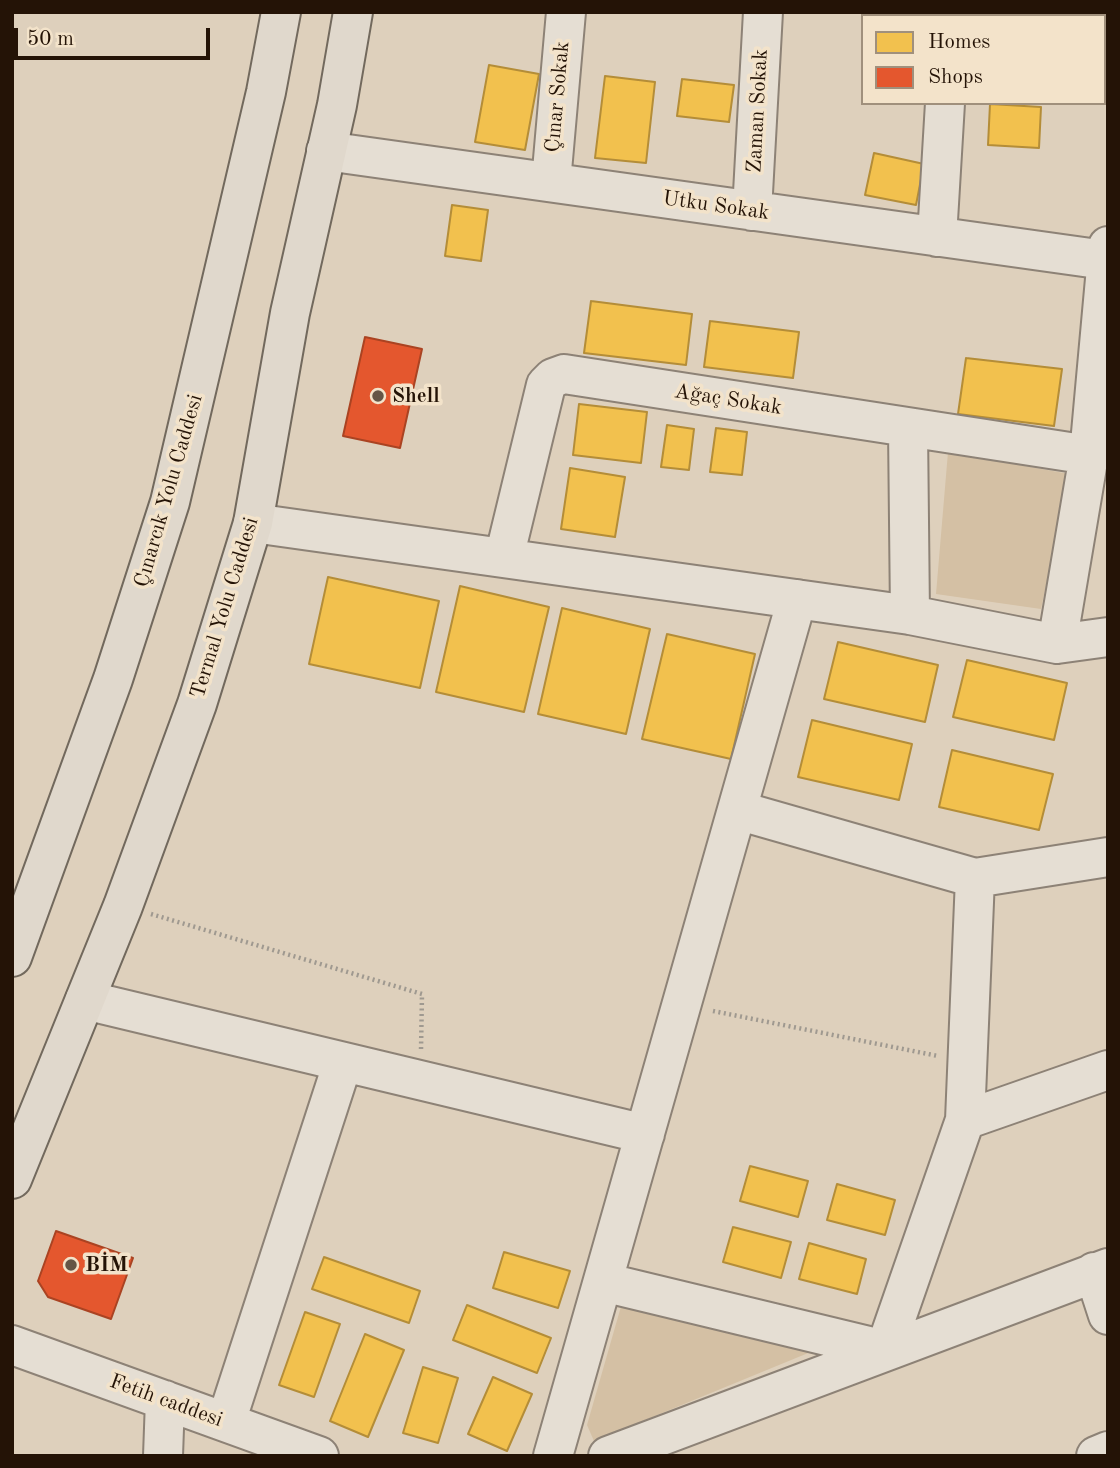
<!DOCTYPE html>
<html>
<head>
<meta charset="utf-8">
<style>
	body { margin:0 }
	#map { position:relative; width:1120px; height:1468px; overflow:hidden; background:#ded0bc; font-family:"Old Standard TT",serif }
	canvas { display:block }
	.frame { position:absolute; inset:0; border:14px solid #241306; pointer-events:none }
	.legend { position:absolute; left:861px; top:14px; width:245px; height:91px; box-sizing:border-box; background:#f3e3ca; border:2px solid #a0907c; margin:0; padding:9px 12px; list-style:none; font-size:21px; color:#241306 }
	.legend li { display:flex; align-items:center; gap:14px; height:35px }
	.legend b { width:35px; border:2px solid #a0907c }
	.scale { position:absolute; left:14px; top:28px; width:196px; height:32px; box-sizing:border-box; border:4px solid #241306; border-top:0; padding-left:9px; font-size:21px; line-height:24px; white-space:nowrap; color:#241306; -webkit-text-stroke:5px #f3e3ca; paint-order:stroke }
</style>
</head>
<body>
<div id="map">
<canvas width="1120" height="1468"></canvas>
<div class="frame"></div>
<ul class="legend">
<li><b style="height:19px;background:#f2c14e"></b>Homes</li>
<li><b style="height:19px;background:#e4572e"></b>Shops</li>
</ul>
<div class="scale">50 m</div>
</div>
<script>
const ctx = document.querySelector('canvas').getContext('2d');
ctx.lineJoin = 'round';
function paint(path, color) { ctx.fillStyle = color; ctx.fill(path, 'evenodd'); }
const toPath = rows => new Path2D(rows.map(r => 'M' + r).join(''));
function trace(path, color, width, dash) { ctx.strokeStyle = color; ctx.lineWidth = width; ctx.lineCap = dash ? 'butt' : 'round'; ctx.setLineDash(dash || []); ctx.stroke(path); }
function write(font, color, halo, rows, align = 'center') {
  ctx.font = font + ' "Old Standard TT",serif'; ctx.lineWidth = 7; ctx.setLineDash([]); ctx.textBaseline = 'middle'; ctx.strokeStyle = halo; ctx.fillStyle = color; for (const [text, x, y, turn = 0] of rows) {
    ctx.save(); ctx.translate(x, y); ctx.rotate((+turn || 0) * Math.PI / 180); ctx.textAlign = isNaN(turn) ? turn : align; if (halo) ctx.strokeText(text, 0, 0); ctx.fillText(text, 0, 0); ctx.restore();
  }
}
const green = toPath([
	[948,452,1069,474,1041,609,936,594],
	[622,1303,835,1342,594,1441,587,1425]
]);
const homes = toPath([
	[995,12,1049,12,1048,16,994,16,995,12],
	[489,65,539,74,525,150,475,142,489,65],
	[605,76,655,82,646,163,595,158,605,76],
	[682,79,734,85,729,122,677,116,682,79],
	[990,104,1041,107,1039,148,988,145,990,104],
	[874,153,924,164,916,205,865,195,874,153],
	[452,205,488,210,481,261,445,256,452,205],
	[591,301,692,314,686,365,584,353,591,301],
	[710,321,799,332,793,378,704,367,710,321],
	[966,358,1062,369,1054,426,958,414,966,358],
	[579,404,647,412,641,463,573,455,579,404],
	[667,425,694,429,689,470,661,467,667,425],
	[716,428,747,432,742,475,710,472,716,428],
	[570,468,625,477,615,537,561,529,570,468],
	[328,577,439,601,420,688,309,664,328,577],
	[460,586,549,607,524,712,436,692,460,586],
	[562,608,650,629,626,734,538,714,562,608],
	[667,634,755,654,731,759,642,739,667,634],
	[838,642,938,665,925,722,824,699,838,642],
	[967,660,1067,683,1054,740,953,717,967,660],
	[812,720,912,744,899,800,798,777,812,720],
	[952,750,1053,774,1039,830,939,807,952,750],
	[750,1166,808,1181,798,1217,740,1201,750,1166],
	[837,1184,895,1200,885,1235,827,1220,837,1184],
	[733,1227,791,1242,781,1278,723,1262,733,1227],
	[809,1243,866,1259,857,1294,799,1279,809,1243],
	[504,1252,570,1271,558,1308,493,1288,504,1252],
	[324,1257,420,1291,409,1323,312,1289,324,1257],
	[467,1305,551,1338,537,1373,453,1340,467,1305],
	[305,1312,340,1324,314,1397,279,1385,305,1312],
	[365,1334,404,1350,368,1437,330,1421,365,1334],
	[423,1367,458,1378,438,1443,403,1433,423,1367],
	[493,1377,532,1394,507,1451,468,1434,493,1377]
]);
const shops = toPath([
	[365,337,422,349,400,448,343,436,365,337],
	[56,1231,133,1258,111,1319,48,1297,38,1281,56,1231]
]);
const path = toPath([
	[151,914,422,994,421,1050],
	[713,1011,938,1056]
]);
const minor = toPath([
	[950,16,951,12],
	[326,151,1105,260],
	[551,182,566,12],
	[752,211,763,12],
	[937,237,945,103],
	[908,428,910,615],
	[253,523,910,615,1057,644,1108,637],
	[504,558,546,385,553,378,564,374,1089,455],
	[1057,644,1089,455,1108,246],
	[737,810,975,878],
	[85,1000,645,1134],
	[965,1120,1108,1070],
	[1094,1272,1108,1315],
	[603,1282,885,1350,965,1120,975,878,1108,857],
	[12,1345,319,1456],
	[226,1422,343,1062],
	[163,1456,165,1400],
	[553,1456,797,599],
	[608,1456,1108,1268],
	[1096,1456,1108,1451]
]);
const major = toPath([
	[12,957,113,679,170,502,266,92,281,12],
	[12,1179,123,906,197,704,253,523,290,313,337,105,353,12]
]);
const markers = [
	[378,396,7,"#655546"],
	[71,1265,7,"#655546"]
];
const streetNames = [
	["Çınar Sokak",558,97,-85],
	["Zaman Sokak",758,111,-87],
	["Utku Sokak",716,206,8],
	["Ağaç Sokak",728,400,9],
	["Çınarcık Yolu Caddesi",169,491,-74],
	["Termal Yolu Caddesi",225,608,-73],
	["Fetih caddesi",166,1401,20]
];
const poiNames = [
	["Shell",392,396],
	["BİM",85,1265]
];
paint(green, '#d4c0a4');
paint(homes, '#f2c14e');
trace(homes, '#b48d38', 2);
paint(shops, '#e4572e');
trace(shops, '#aa4322', 2);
trace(minor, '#8d8276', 42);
trace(major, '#72695d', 42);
trace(path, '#9f9990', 4.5, [2, 3.5]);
trace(minor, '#e5ded3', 38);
trace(major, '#e0d8cc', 38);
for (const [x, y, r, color] of markers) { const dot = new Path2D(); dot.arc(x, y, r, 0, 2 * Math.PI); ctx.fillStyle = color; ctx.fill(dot); trace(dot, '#f3e3ca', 2.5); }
write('21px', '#241306', '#f3e3ca', streetNames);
write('bold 21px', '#241306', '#f3e3ca', poiNames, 'left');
</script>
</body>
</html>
